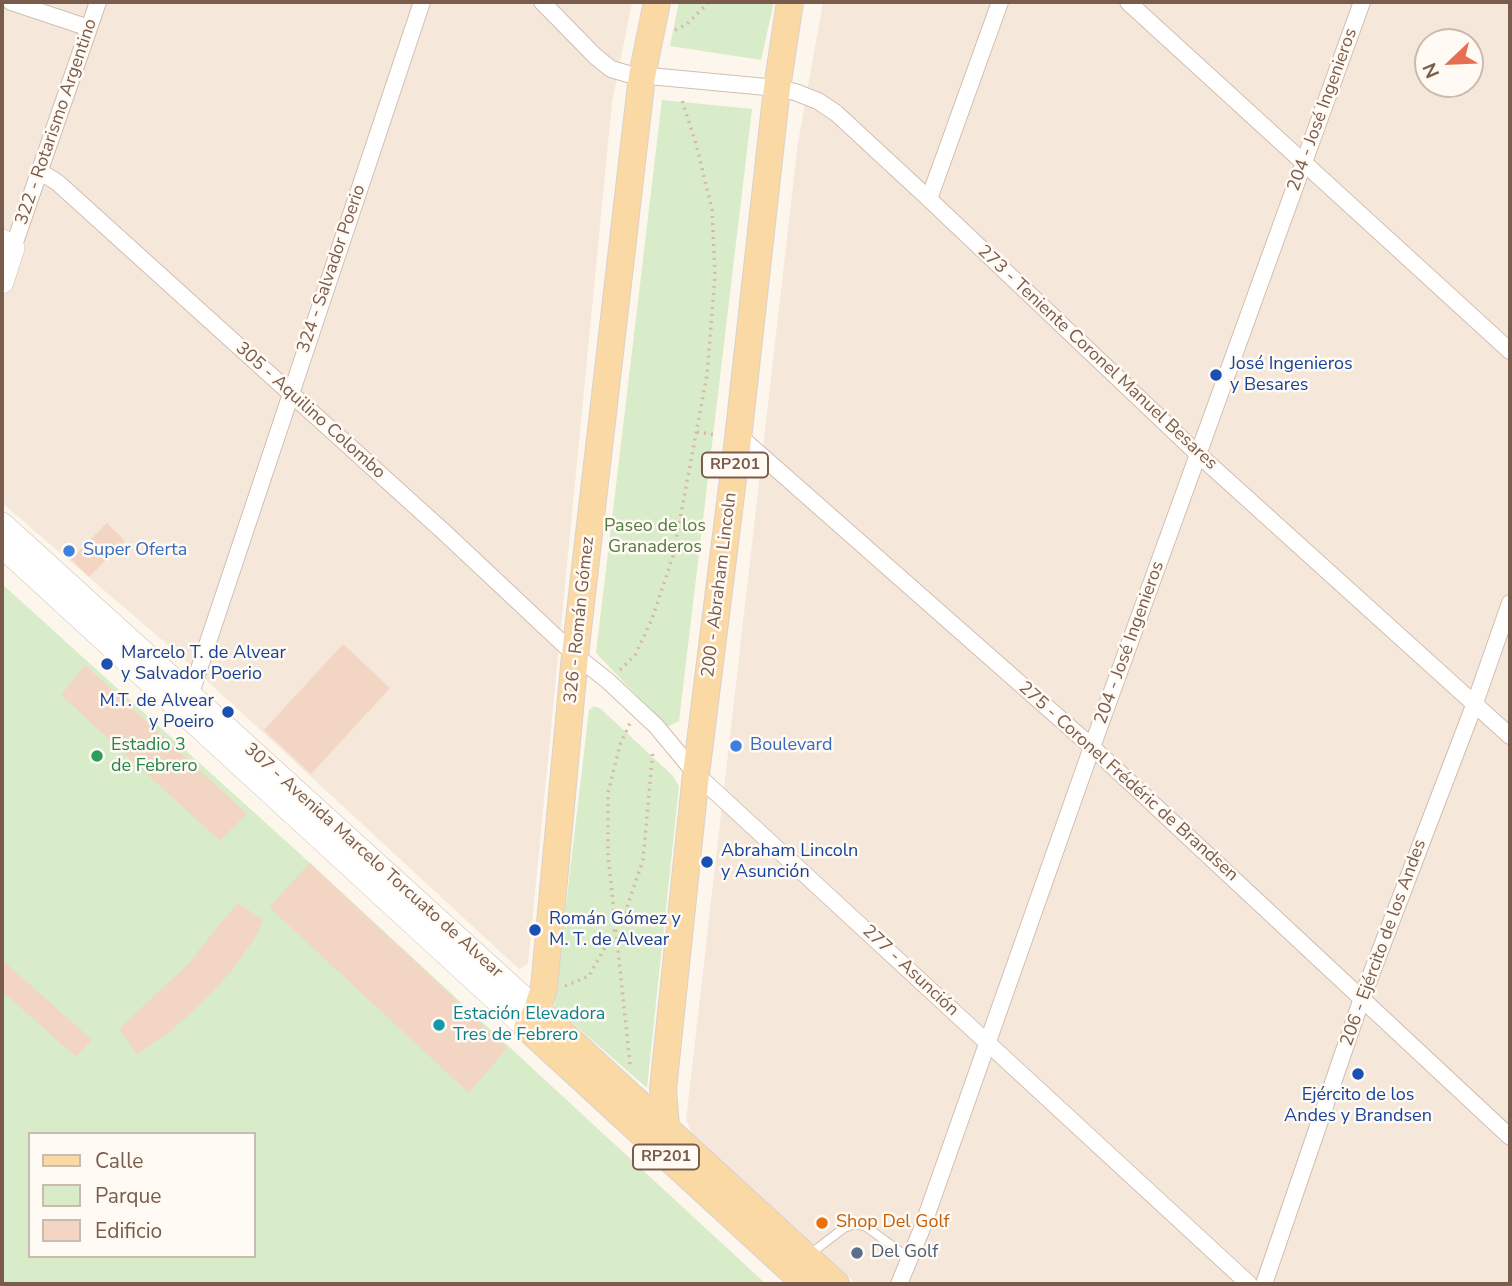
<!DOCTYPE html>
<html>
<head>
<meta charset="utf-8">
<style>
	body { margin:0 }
	#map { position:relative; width:1512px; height:1286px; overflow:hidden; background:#fdf6ec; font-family:"Nunito Sans",sans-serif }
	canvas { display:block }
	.frame { position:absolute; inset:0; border:4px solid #7a5c4d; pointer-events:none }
	.legend { position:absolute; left:28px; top:1132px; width:228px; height:126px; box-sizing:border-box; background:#fffaf3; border:2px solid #cabbb1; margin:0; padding:9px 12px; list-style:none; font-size:21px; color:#7a5c4d }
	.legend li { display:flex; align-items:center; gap:14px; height:35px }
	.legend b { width:35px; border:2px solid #cabbb1 }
	.north { position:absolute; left:1414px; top:28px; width:70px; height:70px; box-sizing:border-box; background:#fffaf3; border:2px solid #cabbb1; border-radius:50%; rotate:247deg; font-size:19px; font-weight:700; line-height:28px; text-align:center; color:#7a5c4d }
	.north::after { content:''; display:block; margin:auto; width:24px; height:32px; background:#e76f51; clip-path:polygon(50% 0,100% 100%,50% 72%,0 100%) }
</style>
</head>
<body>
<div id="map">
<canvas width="1512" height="1286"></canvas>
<div class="frame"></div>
<ul class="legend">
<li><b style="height:9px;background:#fbd9a5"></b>Calle</li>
<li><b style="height:19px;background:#d8ecc9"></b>Parque</li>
<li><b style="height:19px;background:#f3d5c3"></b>Edificio</li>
</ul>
<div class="north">N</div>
</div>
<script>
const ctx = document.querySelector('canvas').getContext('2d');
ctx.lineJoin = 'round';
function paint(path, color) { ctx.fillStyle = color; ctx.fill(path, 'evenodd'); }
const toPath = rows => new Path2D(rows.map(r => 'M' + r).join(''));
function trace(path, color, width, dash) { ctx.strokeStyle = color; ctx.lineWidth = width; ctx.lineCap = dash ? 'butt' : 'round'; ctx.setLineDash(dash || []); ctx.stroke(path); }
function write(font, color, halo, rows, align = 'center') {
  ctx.font = font + ' "Nunito Sans",sans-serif'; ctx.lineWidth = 5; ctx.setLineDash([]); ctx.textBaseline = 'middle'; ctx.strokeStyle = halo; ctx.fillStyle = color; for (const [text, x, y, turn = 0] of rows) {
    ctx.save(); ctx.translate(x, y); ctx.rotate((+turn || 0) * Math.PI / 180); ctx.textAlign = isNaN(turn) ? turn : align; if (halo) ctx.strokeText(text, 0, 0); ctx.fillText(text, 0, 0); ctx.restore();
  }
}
const residential = toPath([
	[2,2,632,2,612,103,528,964,519,969,176,652,2,503],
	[823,2,1510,2,1510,1284,856,1284,694,1138,686,1120,798,142],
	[1428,42,1470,42,1470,84,1428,84]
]);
const green = toPath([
	[679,2,774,2,761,60,670,46],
	[662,100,752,109,679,721,667,727,596,653],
	[2,584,310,863,766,1284,2,1284],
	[30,1134,254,1134,254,1256,30,1256],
	[594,706,601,709,672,775,679,786,647,1088,554,1007,589,710]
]);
const building = toPath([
	[107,523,125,541,89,577,71,559],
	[343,644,390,688,311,774,264,730],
	[85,665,247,814,220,841,61,695],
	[310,863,507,1048,469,1093,269,907],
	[238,903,263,920,256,936,233,969,202,1003,168,1033,137,1054,119,1029,189,963,219,925],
	[2,960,92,1040,76,1057,2,991]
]);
const path = toPath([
	[675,30,687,24,709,2],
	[697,432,716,435],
	[620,670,635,655,652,619,673,556,707,375,715,276,712,209,696,144,681,97],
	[565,986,589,976,626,910,643,860,653,749],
	[630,1064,608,855,608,793,620,745,630,723]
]);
const lane = toPath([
	[810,1254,844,1228,855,1224,865,1226,909,1258]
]);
const street = toPath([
	[11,2,89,28],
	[542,2,595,56,611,69,628,74,777,88,795,92,818,101,836,113,929,199,1199,455,1510,736],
	[1128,2,1510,351],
	[41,172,58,183,444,532,575,655,608,681,656,726,696,774,1249,1284],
	[929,199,1000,2],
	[13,248,98,2],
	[738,435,1092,747,1510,1137],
	[190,696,422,2],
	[899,1284,921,1231,1092,747,1362,2],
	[1264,1284,1362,998,1475,703,1510,603]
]);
const secondary = toPath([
	[2,241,13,248,2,282],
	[2,524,537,1010],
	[2,546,527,1028]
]);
const primary = toPath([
	[657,2,642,76,575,655,544,988,537,1010,527,1028,806,1284],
	[537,1010,836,1284],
	[666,1127,663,1089,696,774,738,439,777,88,790,2]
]);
const markers = [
	[1216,375,7,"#1a4fb4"],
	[69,551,7,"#3f7fe0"],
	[107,664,7,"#1a4fb4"],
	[228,712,7,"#1a4fb4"],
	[736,746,7,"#3f7fe0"],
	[97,756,7,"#2e9e5b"],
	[707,862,7,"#1a4fb4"],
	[535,930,7,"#1a4fb4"],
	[439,1025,7,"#0f9aa8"],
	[1358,1074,7,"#1a4fb4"],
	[822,1223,7,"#e8710a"],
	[857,1253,7,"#5c6f8a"]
];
const shields = [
	[735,465,66],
	[666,1157,66]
];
const shieldNames = [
	["RP201",735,465],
	["RP201",666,1157]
];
const streetNames = [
	["204 - José Ingenieros",1323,110,-70],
	["322 - Rotarismo Argentino",57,122,-71],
	["324 - Salvador Poerio",332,269,-71],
	["273 - Teniente Coronel Manuel Besares",1097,358,43],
	["305 - Aquilino Colombo",310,411,42],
	["200 - Abraham Lincoln",720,585,-83],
	["326 - Román Gómez",580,620,-84],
	["204 - José Ingenieros",1130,643,-70],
	["275 - Coronel Frédéric de Brandsen",1128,782,42],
	["307 - Avenida Marcelo Torcuato de Alvear",373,861,42],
	["206 - Ejército de los Andes",1384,943,-70],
	["277 - Asunción",910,971,43]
];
const transitNames = [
	["José Ingenieros",1230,365],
	["y Besares",1230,386],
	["Marcelo T. de Alvear",121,654],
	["y Salvador Poerio",121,675],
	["M.T. de Alvear",214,702,"right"],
	["y Poeiro",214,723,"right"],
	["Abraham Lincoln",721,852],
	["y Asunción",721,873],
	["Román Gómez y",549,920],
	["M. T. de Alvear",549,941],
	["Ejército de los",1358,1096,"center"],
	["Andes y Brandsen",1358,1117,"center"]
];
const parkNames = [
	["Paseo de los",655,527],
	["Granaderos",655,548]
];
const shopNames = [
	["Super Oferta",83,551],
	["Boulevard",750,746]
];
const leisureNames = [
	["Estadio 3",111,746],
	["de Febrero",111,767]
];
const cultureNames = [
	["Estación Elevadora",453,1015],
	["Tres de Febrero",453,1036]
];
const foodNames = [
	["Shop Del Golf",836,1223]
];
const serviceNames = [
	["Del Golf",871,1253]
];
paint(residential, '#f5e8da');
paint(green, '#d8ecc9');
paint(building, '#f3d5c3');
trace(lane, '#d1beb0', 10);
trace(street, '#d1beb0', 18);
trace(secondary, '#d6c0b0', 24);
trace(primary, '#dad1cd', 28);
trace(path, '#d9b8a5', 3.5, [2, 5]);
trace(lane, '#fff', 8);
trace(street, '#fff', 16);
trace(secondary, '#fff', 23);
trace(primary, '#fbd9a5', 26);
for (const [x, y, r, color] of markers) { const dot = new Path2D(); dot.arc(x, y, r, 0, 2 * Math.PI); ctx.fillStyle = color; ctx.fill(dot); trace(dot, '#fffaf3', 2.5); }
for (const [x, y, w] of shields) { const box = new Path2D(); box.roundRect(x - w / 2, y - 12.5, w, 25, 5); ctx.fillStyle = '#fffaf3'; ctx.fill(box); trace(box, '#7a5c4d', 2); }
write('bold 16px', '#7a5c4d', null, shieldNames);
write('18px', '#7a5c4d', '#fffaf3', streetNames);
write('18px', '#164399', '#fffaf3', transitNames, 'left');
write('18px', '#537a41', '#fffaf3', parkNames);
write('18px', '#366cbe', '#fffaf3', shopNames, 'left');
write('18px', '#27864d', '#fffaf3', leisureNames, 'left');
write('18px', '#0d838f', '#fffaf3', cultureNames, 'left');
write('18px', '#c56008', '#fffaf3', foodNames, 'left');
write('18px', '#4e5e75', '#fffaf3', serviceNames, 'left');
</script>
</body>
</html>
